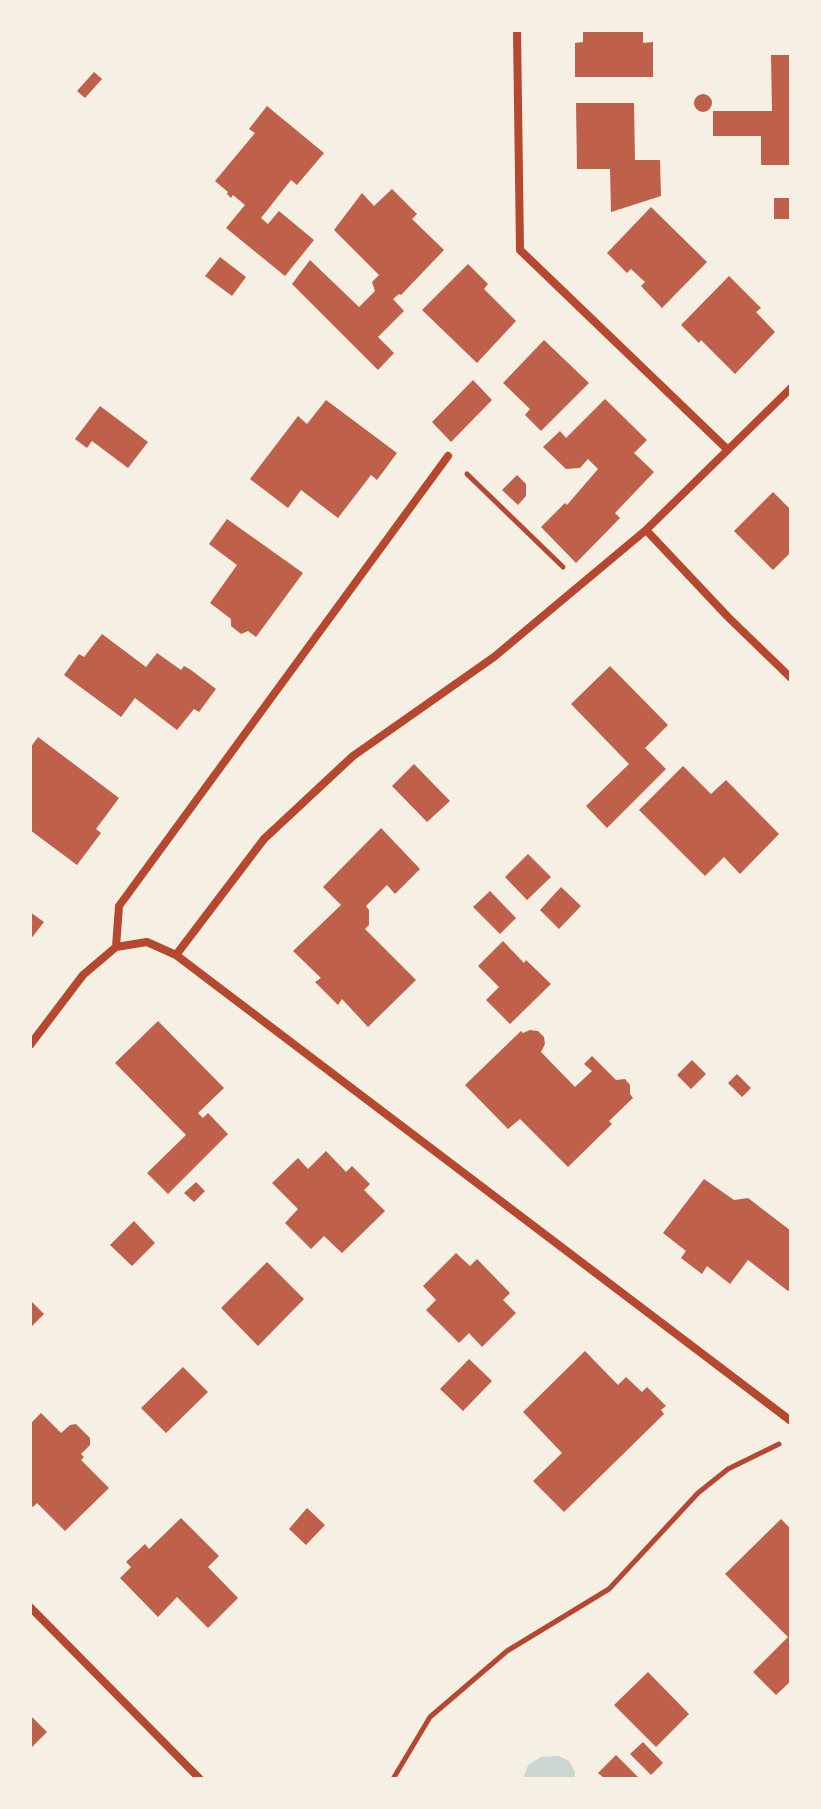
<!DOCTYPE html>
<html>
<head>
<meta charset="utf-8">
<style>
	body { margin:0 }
	#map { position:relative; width:821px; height:1809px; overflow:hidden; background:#f6efe4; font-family:"Noto Sans",sans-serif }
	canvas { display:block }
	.frame { position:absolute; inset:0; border:32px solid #f6efe4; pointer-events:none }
</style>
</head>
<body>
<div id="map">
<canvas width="821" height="1809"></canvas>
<div class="frame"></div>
</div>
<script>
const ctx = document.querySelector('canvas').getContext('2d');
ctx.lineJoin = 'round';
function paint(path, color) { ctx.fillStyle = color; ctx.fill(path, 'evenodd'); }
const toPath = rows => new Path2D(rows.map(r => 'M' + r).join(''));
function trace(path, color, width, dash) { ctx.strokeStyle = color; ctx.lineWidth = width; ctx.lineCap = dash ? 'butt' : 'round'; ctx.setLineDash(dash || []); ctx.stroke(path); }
const water = toPath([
	[559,1756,569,1761,575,1772,575,1779,523,1779,528,1765,541,1757]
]);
const building = toPath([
	[583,30,643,30,643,43,653,42,653,77,575,77,575,43,583,42],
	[771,55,791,55,791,165,761,165,761,136,713,136,713,111,772,111],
	[94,72,102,79,85,98,77,91],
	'694 103a9 9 0 1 1 18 0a9 9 0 1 1-18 0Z',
	[576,103,634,103,635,160,660,160,661,196,611,212,610,169,577,169],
	[267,106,324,153,297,185,291,180,261,218,268,224,279,211,314,240,285,276,226,228,245,205,233,195,231,198,227,194,228,192,215,181,255,133,249,129],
	[392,189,417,214,412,219,444,250,401,295,399,294,393,299,404,311,378,337,394,353,378,370,292,284,310,260,359,307,375,291,372,282,379,275,334,230,362,193,374,206],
	[774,198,791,198,791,219,774,219],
	[651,207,707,262,662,308,641,286,645,282,631,269,627,273,607,253],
	[220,257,246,277,232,296,205,276],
	[468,264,488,284,484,289,516,321,477,363,422,310],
	[729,276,761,308,756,312,775,332,735,374,701,340,699,343,681,325],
	[544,340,589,383,541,431,525,415,530,409,503,383],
	[473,380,492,400,451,442,432,422],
	[605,399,647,440,634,453,654,472,615,513,620,518,576,563,541,527,565,503,567,505,598,469,588,459,580,468,566,469,543,447,560,431,566,438],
	[326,400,397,453,377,480,371,475,338,518,301,490,288,508,250,479,298,416,307,424],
	[100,406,148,442,128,468,92,441,87,448,75,439],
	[517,475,526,484,526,496,518,505,502,490],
	[773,492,791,510,791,552,773,570,734,531],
	[227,519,303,573,256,637,248,631,241,634,231,626,231,619,210,603,237,565,209,544],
	[102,634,146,667,157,653,181,670,184,666,191,670,216,689,199,712,194,709,177,730,135,698,121,717,64,675,79,654,84,657],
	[610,666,668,725,645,748,666,769,607,828,586,806,629,764,571,704],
	[38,737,119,798,96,829,101,833,77,865,30,830,30,748],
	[414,764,450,801,427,822,392,786],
	[683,766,711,794,726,780,779,834,740,874,724,857,705,876,639,810],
	[381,828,420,869,395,894,387,885,366,906,369,910,369,925,365,929,416,980,368,1027,342,999,338,1005,315,982,321,978,293,951,341,905,323,887],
	[528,854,551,877,527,900,505,877],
	[561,887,581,906,559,929,540,910],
	[490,891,516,918,500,934,473,907],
	[30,912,44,922,30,940],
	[503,941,524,963,526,960,551,984,510,1024,486,1000,499,987,478,966],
	[158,1021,224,1088,198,1113,203,1118,208,1113,228,1134,168,1194,147,1173,186,1135,115,1063],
	[530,1030,538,1031,544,1037,545,1044,541,1052,575,1087,592,1071,584,1064,592,1056,616,1080,625,1079,630,1085,630,1094,633,1098,609,1121,612,1124,568,1167,520,1119,508,1129,465,1085,521,1031,523,1033],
	[692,1060,706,1074,691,1089,677,1075],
	[737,1074,751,1088,742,1097,728,1083],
	[326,1151,346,1172,352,1166,370,1184,364,1190,385,1211,342,1253,324,1236,311,1249,285,1223,298,1209,272,1183,298,1158,308,1169],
	[704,1179,734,1200,748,1198,791,1231,791,1288,788,1291,748,1260,730,1284,707,1266,702,1274,681,1258,686,1251,663,1233],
	[196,1182,205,1191,194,1202,184,1193],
	[134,1221,155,1243,132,1266,110,1245],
	[456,1253,470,1266,477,1259,510,1293,503,1300,516,1313,482,1347,469,1333,459,1343,426,1310,436,1300,423,1286],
	[267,1262,304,1299,258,1346,221,1308],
	[30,1300,44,1314,30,1328],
	[585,1351,618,1385,626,1377,642,1392,647,1387,666,1406,661,1410,664,1414,564,1512,533,1481,562,1453,523,1412],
	[469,1359,492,1381,463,1411,440,1389],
	[183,1367,208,1392,166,1433,141,1408],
	[41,1413,61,1433,70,1425,76,1424,90,1438,90,1445,81,1454,84,1457,81,1460,109,1488,65,1531,37,1503,33,1507,30,1504,30,1424],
	[307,1508,325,1525,306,1545,289,1529],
	[181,1518,219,1556,208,1567,238,1598,208,1628,177,1597,158,1617,120,1578,131,1567,126,1562,145,1544,149,1549],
	[781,1519,791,1529,791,1681,776,1695,753,1672,788,1637,725,1574],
	[648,1672,689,1714,656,1747,614,1705],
	[30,1715,47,1732,30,1749],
	[643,1742,663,1763,651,1775,630,1754],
	[616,1755,640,1779,605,1779,598,1773]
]);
const path = toPath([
	[467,474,563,567],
	[393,1779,430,1717,507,1651,609,1589,698,1493,728,1469,779,1444]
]);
const minor = toPath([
	[517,30,520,250,728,450],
	[791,388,646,530,728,617,791,678],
	[116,947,119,906,448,456],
	[176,955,264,839,353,756,494,657,646,530],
	[30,1045,83,975,116,947,147,942,176,955,791,1421],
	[30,1607,200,1779]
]);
paint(water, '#c9d6d2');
paint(building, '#bf614a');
trace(path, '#b5482f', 5);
trace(minor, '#b5482f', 8);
</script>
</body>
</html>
